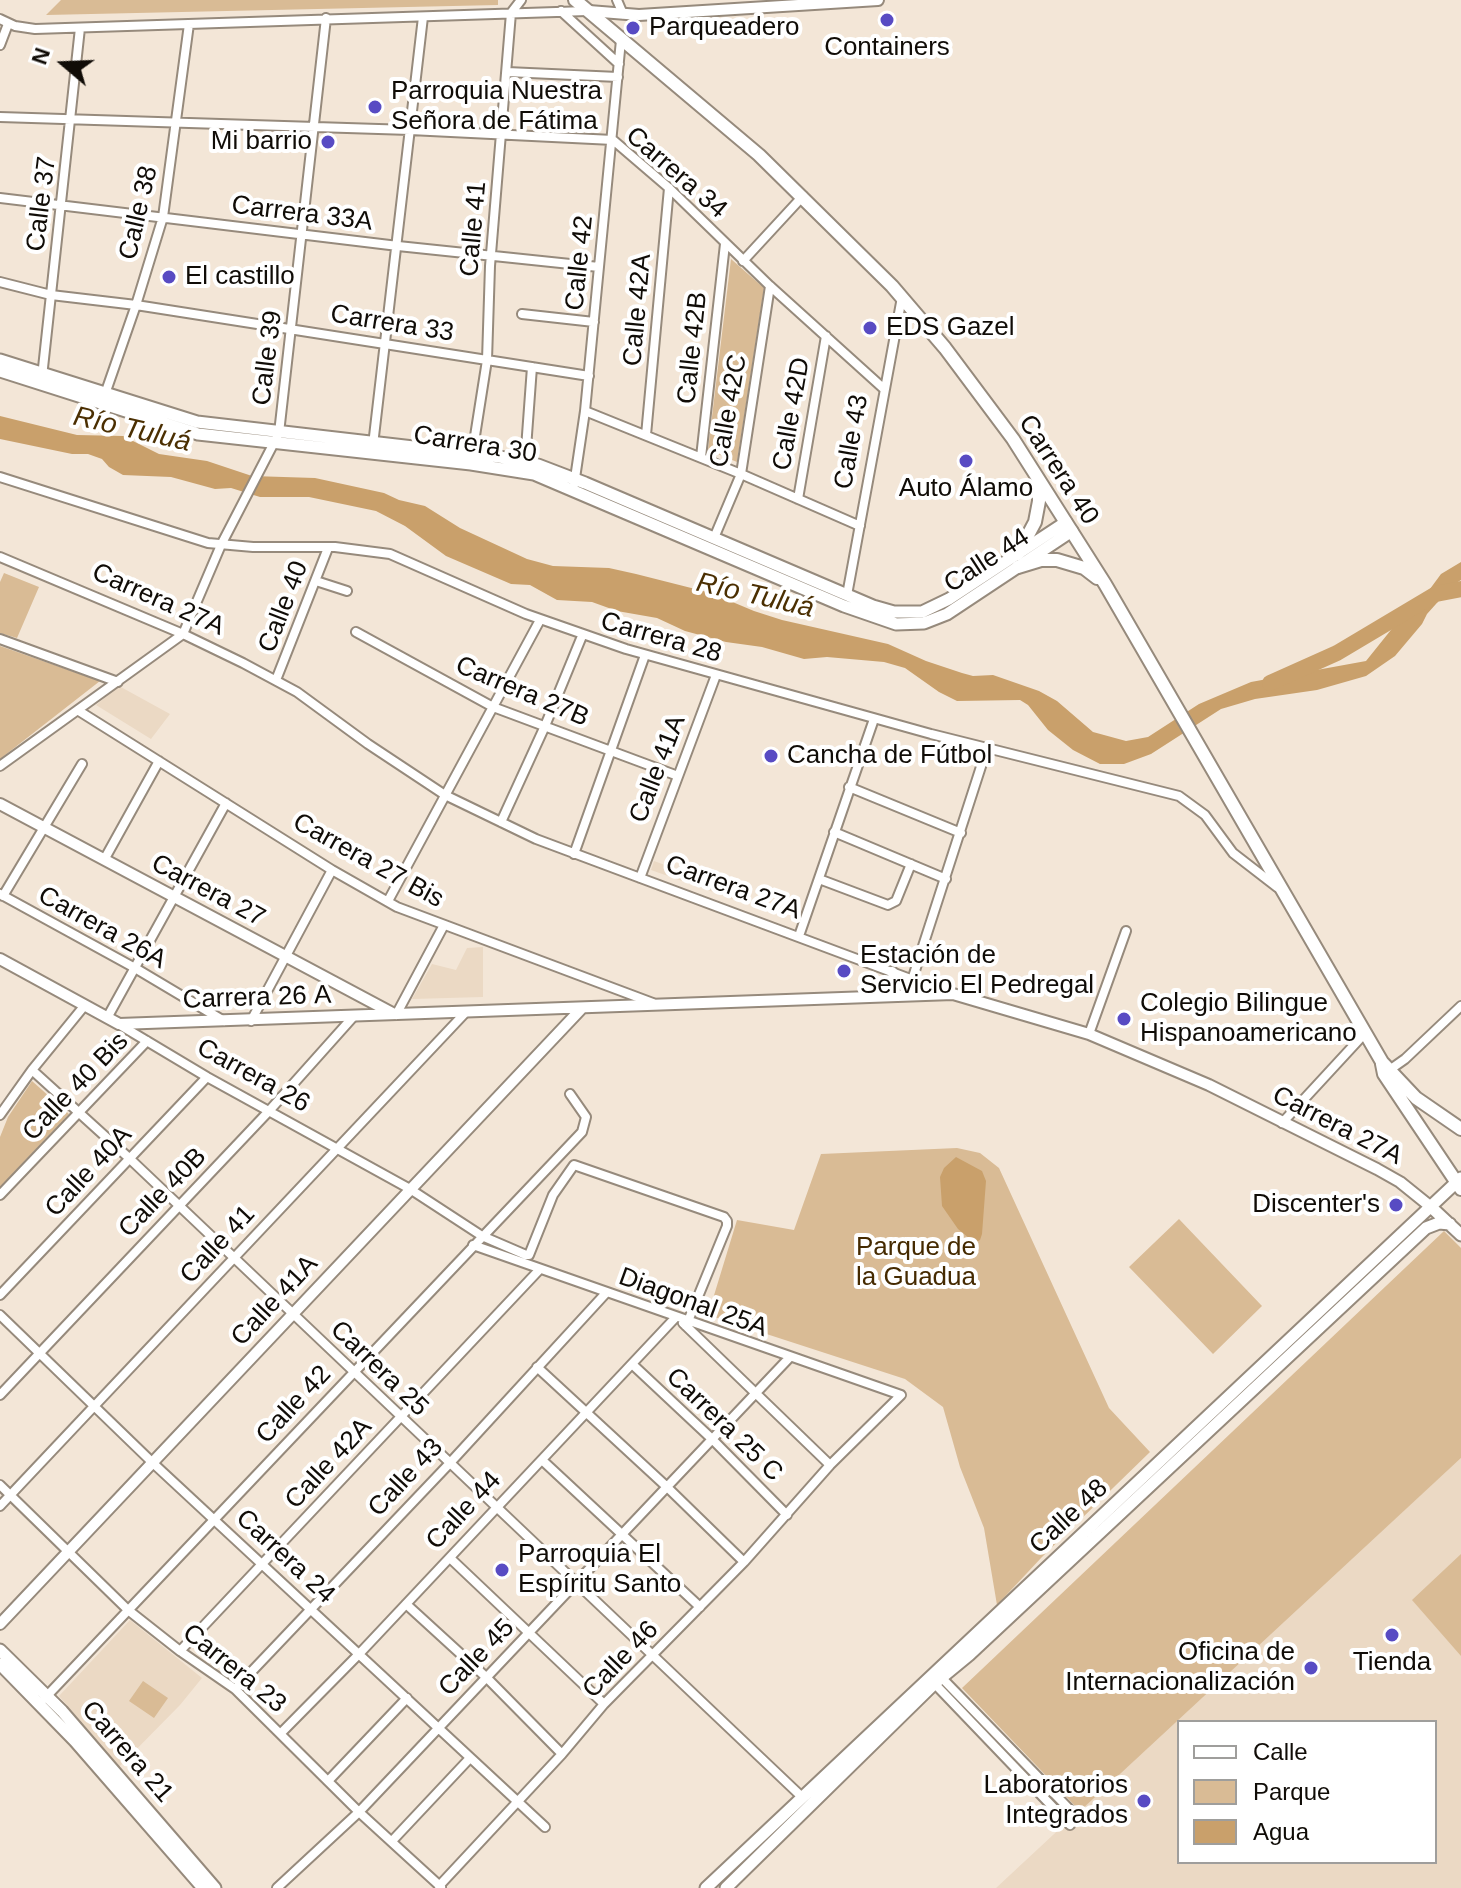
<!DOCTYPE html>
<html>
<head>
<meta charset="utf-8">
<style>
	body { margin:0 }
	#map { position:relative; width:1461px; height:1888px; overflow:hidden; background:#f3e6d7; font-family:Helvetica,sans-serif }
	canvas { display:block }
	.legend { position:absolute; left:1177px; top:1720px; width:260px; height:144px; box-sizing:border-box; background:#fff; border:2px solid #9f9e9c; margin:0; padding:10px 14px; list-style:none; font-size:24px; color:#100c07 }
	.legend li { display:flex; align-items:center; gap:16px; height:40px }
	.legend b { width:40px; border:2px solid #9f9e9c }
	.north { position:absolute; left:24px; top:24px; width:80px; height:80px; -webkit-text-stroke:6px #fff; paint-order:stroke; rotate:289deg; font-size:22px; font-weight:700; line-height:32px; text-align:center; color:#100c07 }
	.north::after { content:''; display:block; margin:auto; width:28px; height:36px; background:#100c07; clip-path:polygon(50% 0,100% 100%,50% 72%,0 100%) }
</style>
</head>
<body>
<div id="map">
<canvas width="1461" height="1888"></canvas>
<ul class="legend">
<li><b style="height:10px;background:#fff"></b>Calle</li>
<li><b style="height:22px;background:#d9bb95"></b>Parque</li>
<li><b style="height:22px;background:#c9a06b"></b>Agua</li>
</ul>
<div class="north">N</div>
</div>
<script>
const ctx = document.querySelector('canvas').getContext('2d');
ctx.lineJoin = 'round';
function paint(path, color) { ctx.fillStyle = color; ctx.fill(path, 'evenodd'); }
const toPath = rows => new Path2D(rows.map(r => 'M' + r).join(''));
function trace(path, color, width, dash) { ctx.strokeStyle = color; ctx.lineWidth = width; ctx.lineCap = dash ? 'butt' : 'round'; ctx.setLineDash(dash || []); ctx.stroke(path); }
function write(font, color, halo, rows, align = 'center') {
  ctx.font = font + ' Helvetica,sans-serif'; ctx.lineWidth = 8; ctx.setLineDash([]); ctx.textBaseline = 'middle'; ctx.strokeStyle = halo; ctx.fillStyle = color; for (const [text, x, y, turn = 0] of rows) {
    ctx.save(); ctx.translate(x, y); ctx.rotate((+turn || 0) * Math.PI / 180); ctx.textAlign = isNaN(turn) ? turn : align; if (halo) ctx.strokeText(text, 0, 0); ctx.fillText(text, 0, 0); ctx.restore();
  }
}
const built = toPath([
	[119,686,170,714,151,739,96,705],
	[654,861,736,891,733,899,651,870],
	[483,947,483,997,412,999,432,964,456,970,467,948],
	[1461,1458,1461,1888,996,1888,1312,1594],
	[1179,1722,1435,1722,1435,1862,1179,1862],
	[130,1620,202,1678,180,1705,119,1767,59,1696]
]);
const green = toPath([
	[61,0,498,0,498,5,46,15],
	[731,259,764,288,737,462,708,450],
	[4,573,39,587,17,638,0,633,0,582],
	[0,646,100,681,0,759],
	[32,1081,69,1114,0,1187,0,1137,8,1117],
	[957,1148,980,1153,999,1168,1109,1408,1150,1452,1042,1557,997,1605,984,1528,960,1467,943,1407,905,1379,708,1315,737,1220,794,1230,821,1154],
	[1179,1219,1262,1306,1213,1354,1129,1267],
	[1444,1231,1461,1248,1461,1458,1080,1811,962,1688],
	[1461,1554,1461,1656,1412,1600],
	[143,1681,168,1698,154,1718,129,1701]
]);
const water = toPath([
	[0,416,77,435,123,436,159,454,207,461,252,476,315,478,384,493,399,500,425,506,460,528,527,559,553,566,609,568,636,574,711,593,754,611,782,620,888,644,926,661,962,673,973,676,993,675,1039,691,1057,701,1093,732,1126,741,1148,737,1199,704,1251,682,1366,661,1415,600,1427,593,1441,574,1461,562,1461,580,1453,585,1427,614,1422,624,1395,656,1366,676,1317,690,1255,699,1221,709,1151,754,1124,764,1100,764,1073,750,1048,730,1028,705,1020,700,957,701,939,692,905,668,884,662,827,657,804,659,762,647,726,642,685,631,657,618,617,611,592,602,557,600,530,585,511,584,446,556,405,526,376,511,309,497,260,497,231,488,215,489,171,477,123,475,109,467,102,459,88,454,72,454,0,439],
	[956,1157,982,1171,986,1181,982,1234,980,1240,975,1243,958,1229,942,1206,940,1177,944,1168]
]);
const river = toPath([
	[1270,683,1337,653,1436,594,1461,589]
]);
const minor = toPath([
	[617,0,623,14],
	[561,11,619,64],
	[0,19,15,26,35,29,587,11],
	[0,45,8,24],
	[507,72,618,77],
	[0,117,410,130,613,140,669,188,770,286,883,388],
	[0,198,398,246,599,267],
	[743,261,803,196],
	[0,282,51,295,136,305,589,376],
	[522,314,594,322],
	[42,377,80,28],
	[104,397,136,305,163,217,189,24],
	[585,411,741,474,860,526],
	[646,435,669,188],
	[373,445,423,17],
	[472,455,487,360,490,266,511,13,521,0],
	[701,457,725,244],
	[525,462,532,367],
	[0,477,208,543,253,547,335,547,390,554,526,614,626,649,931,734,1179,796,1205,815,1233,853,1277,887],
	[574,485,585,411,621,40],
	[798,499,826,336],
	[714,538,741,474,770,286],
	[0,557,183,634,243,663,297,692,368,744,445,795,536,839,948,993],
	[316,581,347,591],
	[847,595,902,297],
	[356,632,493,707,678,776],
	[0,639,118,682],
	[276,680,328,548],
	[79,711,332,870,397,907,653,1003],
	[0,766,183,634,221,545,279,433,326,18],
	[849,787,961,833],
	[501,822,545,726,582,636],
	[834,832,946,879],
	[574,854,645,655],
	[104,860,159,761],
	[640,878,716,675],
	[819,879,888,905,896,901,911,864],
	[0,894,135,968,224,1021],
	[3,896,82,764],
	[388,901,540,620],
	[799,936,874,719],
	[912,980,987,748],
	[396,1015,444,925],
	[107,1018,226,803],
	[251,1021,332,870],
	[120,1025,207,1077,410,1189,482,1236,526,1255,529,1255,553,1195,574,1165,724,1217,727,1221,727,1226,686,1326],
	[1089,1034,1126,931],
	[32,1070,129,1158,802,1797],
	[1388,1071,1405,1059,1461,1006],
	[0,1115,32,1070,85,1005],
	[1282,1123,1366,1032],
	[0,1195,147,1041],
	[0,1295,207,1077],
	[0,1315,153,1463,545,1827],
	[683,1323,830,1465],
	[632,1364,712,1439,787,1515],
	[537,1367,667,1487,744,1562],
	[0,1395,269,1111,353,1017],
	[542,1460,700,1607],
	[0,1485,128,1610,180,1651,235,1689,359,1812,441,1887],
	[0,1506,465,1013],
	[450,1558,604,1704],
	[406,1604,487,1678,562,1754],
	[180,1651,540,1269],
	[938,1674,1077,1817],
	[932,1681,1070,1825],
	[235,1689,449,1464,606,1293],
	[44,1699,582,1132,586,1117,570,1094],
	[281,1733,360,1653,676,1317],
	[329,1780,407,1698],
	[392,1841,470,1758],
	[439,1886,562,1754,604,1704,744,1562,830,1465,901,1395,473,1245],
	[277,1888,359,1812,789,1358]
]);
const tertiary = toPath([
	[589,11,639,15,878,0],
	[0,804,394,1014],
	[0,959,119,1024,953,994,1089,1034,1209,1085,1377,1169,1400,1182,1431,1207],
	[886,996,896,985,897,978,892,972],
	[0,1624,582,1008]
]);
const secondary = toPath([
	[0,360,197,422,500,457,538,465,585,483,873,606,894,612,922,612,949,599,1066,522],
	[0,371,198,434,471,464,534,474,844,606,896,624,924,623,947,614,1072,531],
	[1431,1207,1461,1235],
	[0,1650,62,1711,215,1888],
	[0,1664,75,1741,203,1888],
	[706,1888,1461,1178],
	[726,1888,935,1683,969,1655,1426,1228,1439,1223,1450,1224]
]);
const primary = toPath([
	[575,0,759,155,892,286,945,348,1013,439,1105,584,1382,1062,1416,1098,1461,1129],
	[1018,554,1035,522,1039,501,1039,483],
	[1018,567,1041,560,1057,560,1084,568,1097,578],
	[1382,1064,1384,1074,1461,1189]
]);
const markers = [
	[887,20,8,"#584bc3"],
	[633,28,8,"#584bc3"],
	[375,107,8,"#584bc3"],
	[328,142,8,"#584bc3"],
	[169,277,8,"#584bc3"],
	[870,328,8,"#584bc3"],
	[966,461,8,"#584bc3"],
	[771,756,8,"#584bc3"],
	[844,971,8,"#584bc3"],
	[1124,1019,8,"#584bc3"],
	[1396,1205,8,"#584bc3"],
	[502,1570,8,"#584bc3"],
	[1392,1635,8,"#584bc3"],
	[1311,1668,8,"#584bc3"],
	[1144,1801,8,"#584bc3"]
];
const poiNames = [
	["Parqueadero",649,28],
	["Containers",887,48,"center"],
	["Parroquia Nuestra",391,92],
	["Señora de Fátima",391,122],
	["Mi barrio",312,142,"right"],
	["El castillo",185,277],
	["EDS Gazel",886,328],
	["Auto Álamo",966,489,"center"],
	["Cancha de Fútbol",787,756],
	["Estación de",860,956],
	["Servicio El Pedregal",860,986],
	["Colegio Bilingue",1140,1004],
	["Hispanoamericano",1140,1034],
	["Discenter's",1380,1205,"right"],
	["Parroquia El",518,1555],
	["Espíritu Santo",518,1585],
	["Oficina de",1295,1653,"right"],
	["Internacionalización",1295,1683,"right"],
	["Tienda",1392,1663,"center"],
	["Laboratorios",1128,1786,"right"],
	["Integrados",1128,1816,"right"]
];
const streetNames = [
	["Carrera 34",676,173,41],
	["Calle 37",42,204,-83],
	["Calle 38",139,213,-77],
	["Carrera 33A",302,214,7],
	["Calle 41",474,229,-85],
	["Calle 42",580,263,-84],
	["Calle 42A",638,310,-85],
	["Carrera 33",392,324,9],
	["Calle 42B",693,348,-84],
	["Calle 39",268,358,-83],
	["Calle 42C",729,411,-80],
	["Calle 42D",792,414,-80],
	["Calle 43",852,442,-80],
	["Carrera 30",475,445,9],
	["Carrera 40",1058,470,57],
	["Calle 44",987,561,-33],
	["Carrera 27A",158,600,24],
	["Calle 40",284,607,-69],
	["Carrera 28",661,638,16],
	["Carrera 27B",522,692,23],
	["Calle 41A",658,769,-69],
	["Carrera 27 Bis",368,861,29],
	["Carrera 27A",733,888,20],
	["Carrera 27",208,891,28],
	["Carrera 26A",102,928,29],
	["Carrera 26 A",257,998,-2],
	["Carrera 26",253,1076,29],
	["Calle 40 Bis",76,1087,-46],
	["Carrera 27A",1337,1126,27],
	["Calle 40A",89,1172,-47],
	["Calle 40B",163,1193,-46],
	["Calle 41",218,1245,-47],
	["Calle 41A",275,1301,-47],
	["Diagonal 25A",693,1303,20],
	["Carrera 25",379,1369,44],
	["Calle 42",294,1405,-47],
	["Carrera 25 C",724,1425,44],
	["Calle 42A",329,1464,-47],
	["Calle 43",406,1478,-47],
	["Calle 44",464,1511,-47],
	["Calle 48",1069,1517,-43],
	["Carrera 24",285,1557,43],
	["Calle 45",477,1658,-46],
	["Calle 46",621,1660,-46],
	["Carrera 23",234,1669,39],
	["Carrera 21",127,1752,49]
];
const parkNames = [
	["Parque de",916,1248],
	["la Guadua",916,1278]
];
const waterNames = [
	["Río Tuluá",132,430,13],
	["Río Tuluá",755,596,13]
];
paint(built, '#ebd9c4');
paint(green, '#d9bb95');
paint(water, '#c9a06b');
trace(river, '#c9a06b', 16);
trace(minor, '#968a7c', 12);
trace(tertiary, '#968a7c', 14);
trace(secondary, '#968a7c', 15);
trace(primary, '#968a7c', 16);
trace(minor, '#fff', 8);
trace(tertiary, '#fff', 10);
trace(secondary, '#fff', 11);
trace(primary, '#fff', 12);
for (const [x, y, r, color] of markers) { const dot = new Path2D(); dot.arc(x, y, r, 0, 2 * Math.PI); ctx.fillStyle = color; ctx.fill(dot); trace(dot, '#fff', 3); }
write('26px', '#100c07', '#fff', poiNames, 'left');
write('26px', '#100c07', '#fff', streetNames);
write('26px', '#452a00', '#fff', parkNames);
write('italic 28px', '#4b2f02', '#fff', waterNames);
</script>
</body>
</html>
